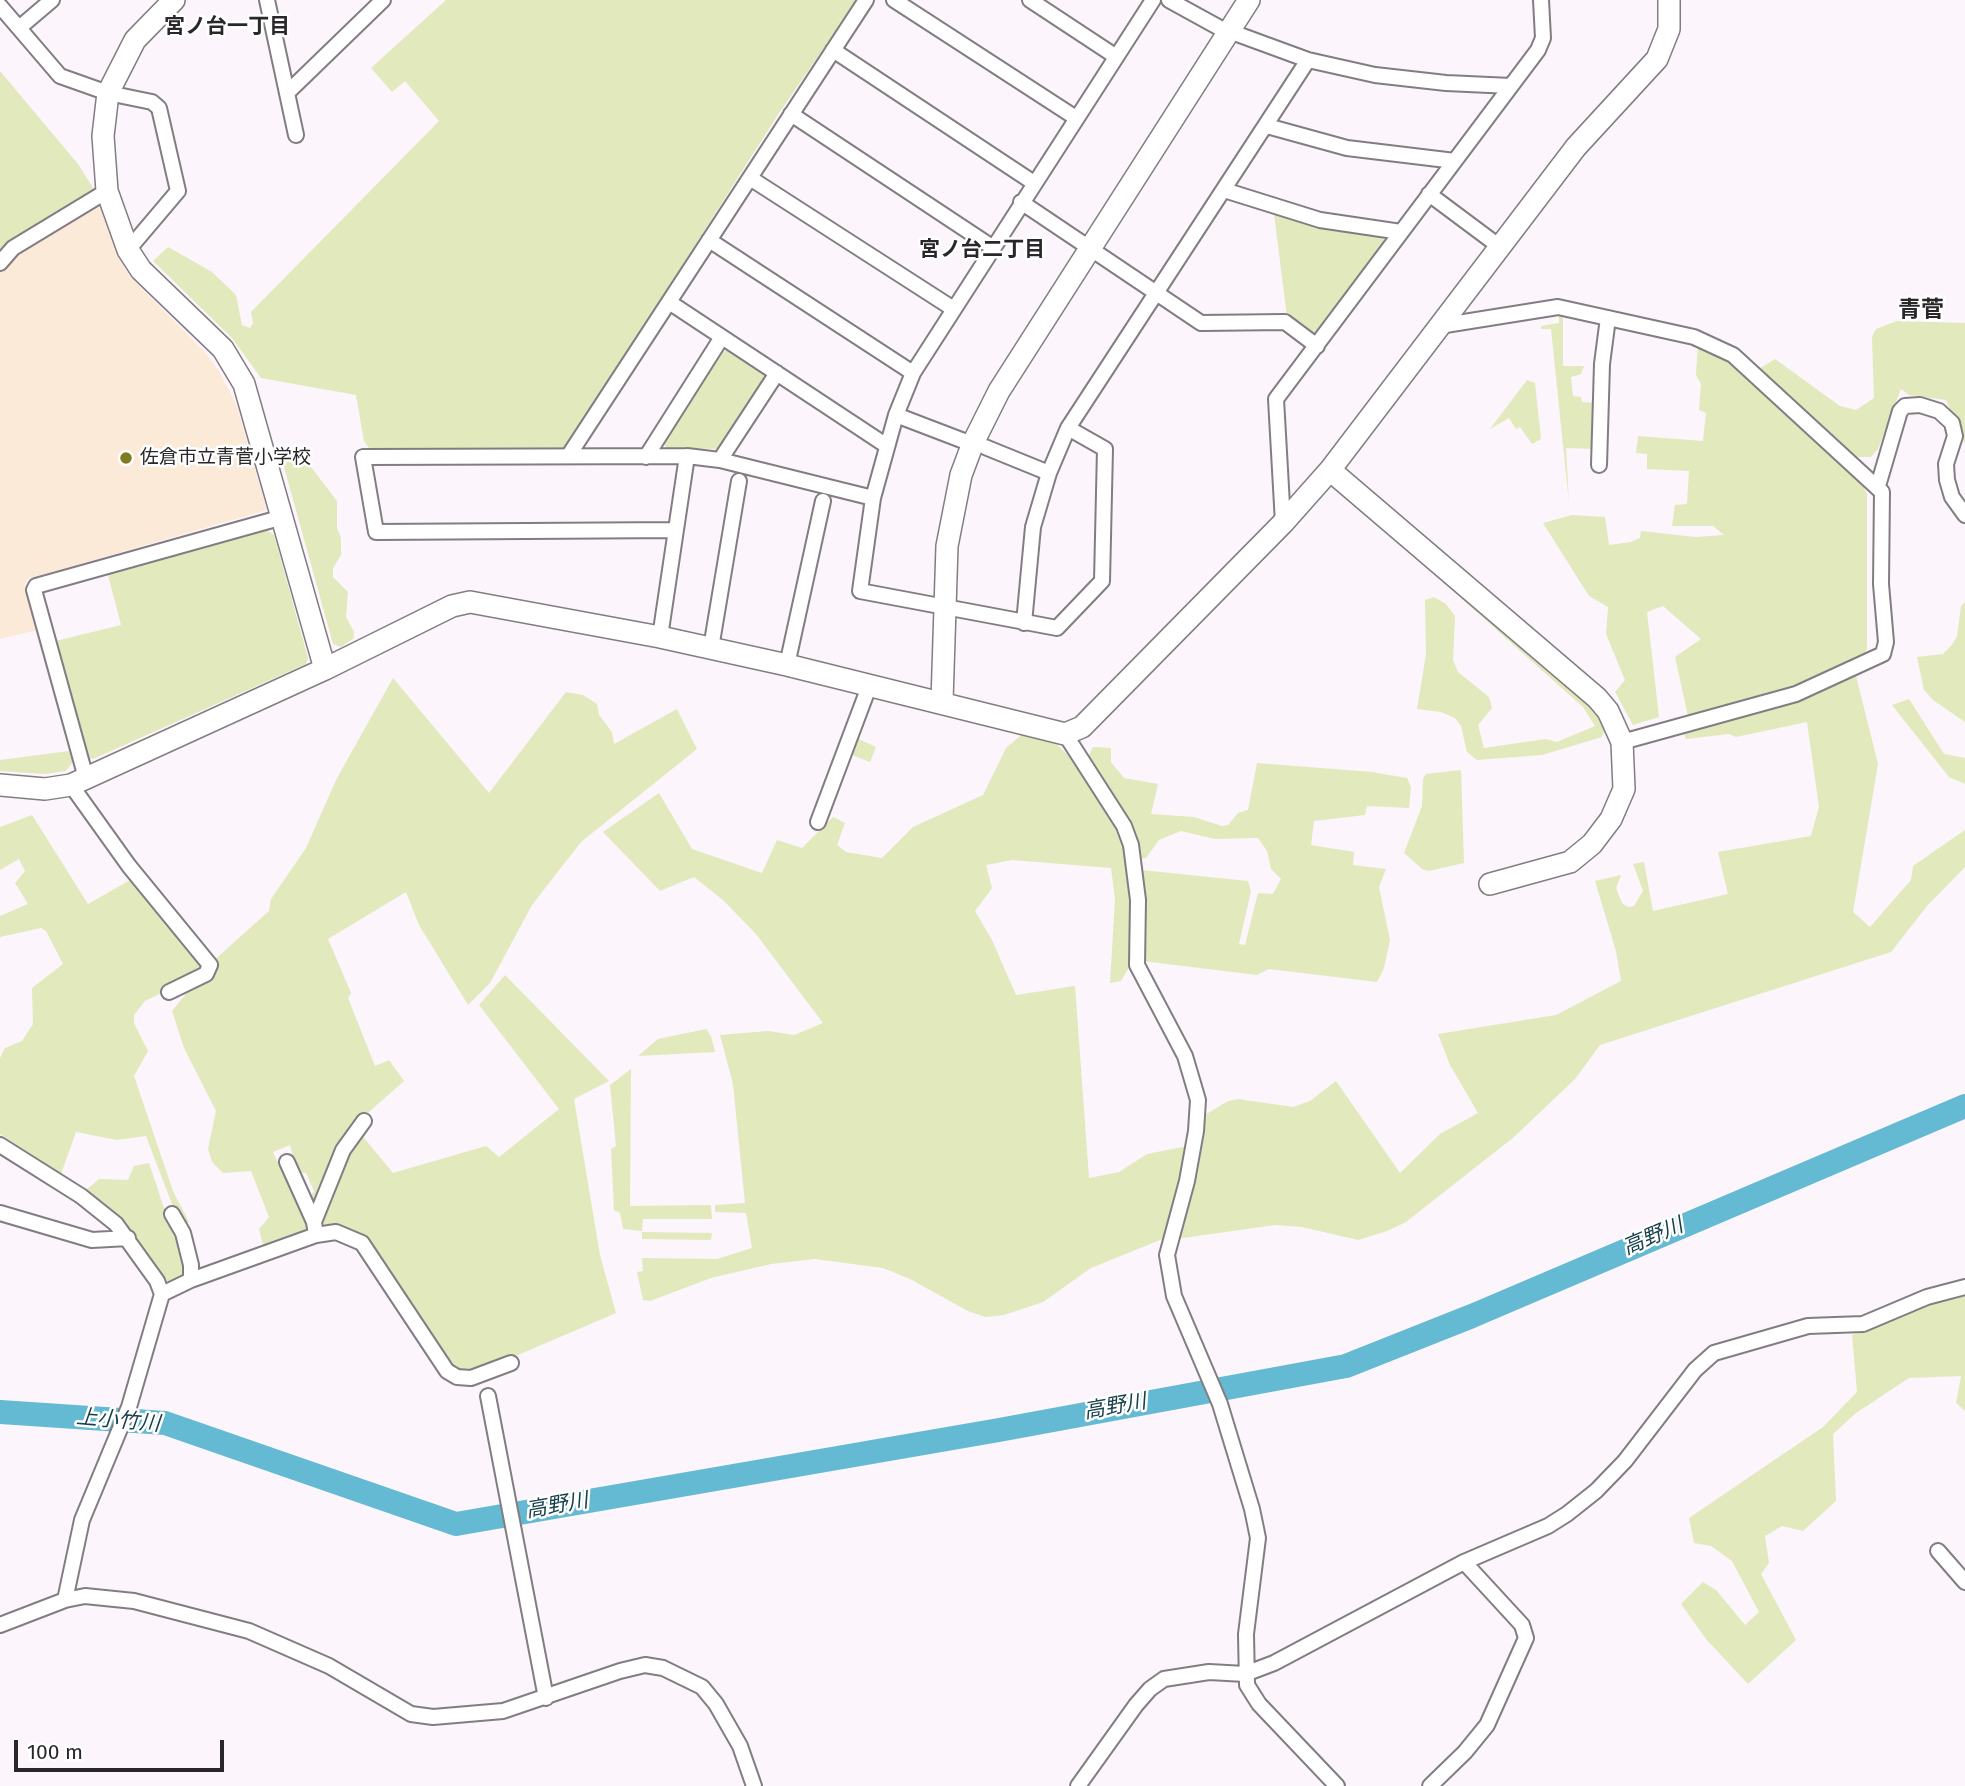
<!DOCTYPE html>
<html>
<head>
<meta charset="utf-8">
<style>
	body { margin:0 }
	#map { position:relative; width:1965px; height:1786px; overflow:hidden; background:#fcf5fc; font-family:"Fira Sans",sans-serif }
	canvas { display:block }
	.scale { position:absolute; left:14px; top:1740px; width:210px; height:32px; box-sizing:border-box; border:4px solid #29272a; border-top:0; padding-left:9px; font-size:21px; line-height:24px; white-space:nowrap; color:#29272a; -webkit-text-stroke:5px #fff; paint-order:stroke }
</style>
</head>
<body>
<div id="map">
<canvas width="1965" height="1786"></canvas>
<div class="scale">100 m</div>
</div>
<script>
const ctx = document.querySelector('canvas').getContext('2d');
ctx.lineJoin = 'round';
function paint(path, color) { ctx.fillStyle = color; ctx.fill(path, 'evenodd'); }
const toPath = rows => new Path2D(rows.map(r => 'M' + r).join(''));
function trace(path, color, width, dash) { ctx.strokeStyle = color; ctx.lineWidth = width; ctx.lineCap = dash ? 'butt' : 'round'; ctx.setLineDash(dash || []); ctx.stroke(path); }
function write(font, color, halo, rows, align = 'center') {
  ctx.font = font + ' "Fira Sans","Noto Sans JP",sans-serif'; ctx.lineWidth = 5; ctx.setLineDash([]); ctx.textBaseline = 'middle'; ctx.strokeStyle = halo; ctx.fillStyle = color; for (const [text, x, y, turn = 0] of rows) {
    ctx.save(); ctx.translate(x, y); ctx.rotate((+turn || 0) * Math.PI / 180); ctx.textAlign = isNaN(turn) ? turn : align; if (halo) ctx.strokeText(text, 0, 0); ctx.fillText(text, 0, 0); ctx.restore();
  }
}
const education = toPath([
	[95,203,101,206,116,253,130,277,204,351,219,371,237,406,267,510,28,579,25,584,38,630,0,639,0,267,16,252]
]);
const green = toPath([
	[446,0,857,0,779,113,566,448,369,448,364,441,356,395,261,378,232,338,153,261,168,247,212,272,236,295,242,325,250,328,253,323,251,312,439,121,405,81,392,92,371,68],
	[0,71,78,164,95,191,0,255],
	[1274,214,1319,227,1382,235,1385,244,1319,332,1311,333,1287,317],
	[1559,313,1563,314,1563,366,1584,366,1581,374,1571,377,1573,396,1581,397,1582,402,1597,403,1595,449,1566,448,1569,503,1551,329,1541,329,1541,326,1559,323],
	[1897,321,1965,323,1965,444,1946,400,1909,395,1901,389,1878,449,1871,457,1852,457,1757,370,1775,359,1840,406,1856,410,1874,398,1872,337,1876,329],
	[1698,344,1729,360,1861,482,1867,494,1867,647,1865,655,1794,688,1731,707,1688,716,1675,657,1701,639,1663,606,1647,612,1659,717,1633,725,1615,692,1625,680,1606,634,1608,607,1589,596,1543,523,1572,515,1605,517,1609,545,1631,542,1640,538,1641,531,1696,537,1724,535,1713,526,1672,526,1675,505,1687,504,1689,471,1647,469,1647,454,1636,453,1638,436,1703,441,1706,413,1699,410,1701,384,1696,375],
	[727,350,766,372,767,381,721,449,667,448,663,443,723,352],
	[1527,380,1535,383,1541,439,1532,444,1520,427,1516,429,1509,418,1490,429],
	[290,454,311,467,337,501,337,528,341,538,341,555,333,568,333,577,348,592,346,617,354,632,354,638,341,647,333,644,281,456],
	[265,529,274,535,308,658,306,664,93,759,87,757,56,641,121,625,107,571],
	[1425,559,1592,704,1607,725,1602,737,1542,755,1477,760,1467,752,1461,726,1455,718,1441,712,1417,709,1426,654,1425,600,1434,597,1446,604,1455,616,1453,660,1458,672,1489,697,1492,708,1478,725,1484,748,1546,739,1557,742,1595,726,1583,707,1425,566],
	[1965,602,1965,722,1933,700,1924,690,1917,657,1943,654,1952,645,1957,636,1961,606],
	[1856,676,1878,764,1853,912,1870,927,1911,880,1913,866,1965,830,1965,867,1927,906,1891,952,1600,1045,1575,1079,1514,1137,1406,1222,1387,1231,1358,1240,1302,1227,1275,1225,1176,1239,1203,1116,1228,1101,1238,1099,1293,1107,1310,1101,1336,1081,1400,1173,1440,1134,1478,1113,1450,1065,1438,1034,1556,1015,1621,981,1616,951,1595,881,1621,875,1616,888,1622,903,1628,907,1634,906,1643,891,1633,864,1644,862,1653,911,1728,894,1718,852,1811,836,1819,807,1807,722,1736,737,1729,734,1686,739,1684,734,1818,692],
	[393,678,489,793,566,692,583,695,597,704,599,715,612,732,614,744,677,709,697,749,581,842,532,905,490,983,468,1005,419,925,406,892,328,939,351,993,348,998,375,1066,389,1060,404,1081,361,1119,318,1201,309,1199,314,1191,306,1173,297,1172,290,1145,273,1152,310,1230,267,1248,263,1245,259,1229,269,1217,251,1171,223,1173,212,1162,208,1149,216,1111,184,1048,172,1011,212,962,269,911,271,899,306,848,336,780],
	[1909,699,1944,754,1965,758,1965,784,1949,777,1892,705],
	[1025,732,1054,742,1068,755,1119,829,1126,845,1132,898,1131,964,1121,981,1110,983,1115,899,1111,868,1012,860,986,865,992,888,975,911,992,940,1016,995,1075,986,1089,1178,1119,1172,1147,1154,1188,1146,1165,1238,1091,1268,1043,1302,1004,1315,985,1317,968,1311,910,1279,883,1268,815,1259,771,1264,711,1278,650,1301,643,1300,637,1272,643,1271,642,1258,717,1259,752,1248,746,1213,715,1212,715,1205,745,1203,733,1084,720,1035,768,1031,794,1035,823,1023,756,934,724,901,694,877,660,891,603,832,659,793,692,849,762,873,777,840,802,848,833,817,845,823,837,845,846,852,882,858,913,827,983,795,1006,748],
	[854,737,876,747,870,762,847,753],
	[1093,747,1111,748,1111,762,1124,778,1158,784,1151,814,1194,817,1222,826,1228,825,1238,813,1248,810,1257,763,1372,772,1407,778,1411,787,1409,808,1367,806,1365,815,1314,821,1311,845,1354,852,1353,865,1386,869,1379,887,1390,940,1384,968,1377,982,1269,969,1257,975,1142,961,1141,870,1248,881,1251,891,1239,944,1245,945,1258,893,1273,894,1281,879,1271,869,1267,851,1258,838,1215,839,1181,831,1159,840,1146,858,1140,859,1138,843,1129,820,1089,755],
	[69,751,73,762,66,771,45,774,0,771,0,760],
	[1461,770,1464,863,1429,871,1422,869,1404,853,1422,806,1423,779,1426,774],
	[32,815,88,904,132,879,206,964,204,972,145,1001,134,1015,134,1023,148,1051,134,1076,173,1191,189,1222,185,1224,175,1212,146,1136,117,1140,76,1132,61,1174,0,1134,0,1058,5,1048,22,1041,33,1024,32,988,63,964,46,931,41,928,0,937,0,916,28,904,15,883,25,871,19,859,0,870,0,827],
	[505,975,609,1081,574,1099,600,1255,616,1313,471,1375,456,1374,365,1240,340,1227,319,1224,346,1152,360,1133,393,1173,486,1146,499,1157,559,1109,479,1005],
	[706,1029,711,1036,715,1052,638,1056,658,1039],
	[631,1069,630,1206,711,1205,712,1219,643,1219,642,1231,623,1229,620,1213,614,1210,611,1149,616,1146,610,1085],
	[149,1163,172,1232,180,1240,187,1267,177,1282,171,1283,162,1278,120,1216,86,1190,99,1179,128,1180,134,1166],
	[642,1232,712,1233,711,1240,642,1239],
	[1965,1292,1965,1411,1956,1403,1961,1376,1909,1378,1856,1413,1833,1434,1836,1501,1803,1531,1782,1526,1765,1536,1769,1563,1761,1574,1796,1640,1748,1684,1706,1639,1681,1604,1703,1582,1716,1590,1745,1625,1759,1612,1732,1561,1711,1546,1694,1543,1689,1518,1823,1427,1857,1392,1852,1335]
]);
const river = toPath([
	[0,1412,165,1423,456,1524,999,1430,1346,1366,1472,1316,1965,1106]
]);
const street = toPath([
	[267,0,296,135],
	[894,0,1076,118],
	[1030,0,1115,56],
	[1169,0,1218,27,1308,60,1375,75,1446,83,1511,86],
	[0,6,60,76,108,93,152,102,159,108,178,191,128,250],
	[19,28,52,0],
	[833,50,1034,183],
	[287,93,383,0],
	[791,114,992,247],
	[1267,126,1347,148,1455,161],
	[750,178,952,308],
	[1224,190,1320,220,1401,232],
	[1429,194,1500,247],
	[1021,202,1201,323,1285,322,1317,346],
	[709,240,913,373],
	[0,263,13,248,107,191],
	[669,302,887,446],
	[1439,326,1558,307,1694,337,1733,355,1882,492,1881,584,1886,642,1883,654,1796,694,1622,742],
	[896,415,964,441],
	[1068,428,1105,449,1102,581,1057,628,860,591,873,498,896,415,913,373,1153,0],
	[985,447,1049,473],
	[569,455,866,0],
	[646,457,722,337],
	[720,460,777,373],
	[1599,465,1602,364,1608,318],
	[1878,486,1900,411,1905,406,1920,405,1939,411,1952,423,1955,436,1946,464,1947,480,1952,497,1965,515],
	[1283,523,1276,399,1538,50,1543,38,1541,0],
	[676,530,376,532,363,457,687,456,720,460,873,498],
	[1024,623,1033,527,1049,473,1068,428,1308,60],
	[660,637,687,456],
	[711,648,739,481],
	[787,665,823,501],
	[1065,734,1124,826,1131,845,1138,900,1137,965,1185,1056,1198,1100,1196,1131,1187,1181,1167,1255,1174,1296,1220,1404,1252,1509,1258,1538,1246,1634,1247,1685,1259,1704,1337,1786],
	[86,778,34,590,36,586,283,517],
	[71,785,129,866,210,965,206,974,169,992],
	[818,822,870,684],
	[0,1145,81,1196,116,1224,157,1281,162,1294,129,1407,82,1520,65,1600],
	[287,1162,314,1222],
	[0,1213,92,1240,128,1238],
	[172,1214,183,1233,191,1265,191,1280],
	[316,1235,314,1222,343,1150,364,1121],
	[162,1294,191,1280,316,1235,336,1232,362,1243,447,1371,457,1377,471,1378,511,1363],
	[488,1396,546,1698],
	[1938,1551,1965,1582],
	[0,1625,65,1600,85,1596,134,1601,249,1631,329,1666,411,1714,433,1717,503,1711,620,1671,645,1665,663,1668,702,1687,716,1704,740,1746,754,1786],
	[1078,1786,1136,1705,1150,1689,1164,1679,1209,1672,1245,1674,1274,1663,1464,1562,1548,1526,1567,1514,1596,1491,1625,1461,1695,1370,1714,1353,1808,1326,1863,1324,1927,1297,1965,1287],
	[1430,1786,1465,1752,1487,1725,1526,1638,1522,1625,1464,1562]
]);
const secondary = toPath([
	[174,0,135,40,108,93,103,136,107,191,128,250,141,270,223,349,244,384,325,669],
	[1330,470,1597,698,1608,711,1622,742,1624,789,1611,819,1592,844,1570,862,1490,884],
	[942,701,947,546,961,475,973,443,999,391,1249,0],
	[0,785,45,789,71,785,325,669,452,606,470,602,660,637,787,665,1065,734,1082,727,1283,523,1330,470,1576,147,1657,59,1669,29,1669,0]
]);
const markers = [
	[126,458,7,"#807a20"]
];
const poiNames = [
	["佐倉市立青菅小学校",140,458]
];
const neighbourhoodNames = [
	["宮ノ台一丁目",227,27],
	["宮ノ台二丁目",982,250]
];
const waterNames = [
	["高野川",1653,1237,-23],
	["高野川",1115,1407,-10],
	["上小竹川",118,1421,5],
	["高野川",557,1506,-10]
];
const quarterNames = [
	["青菅",1921,311]
];
paint(education, '#fcead9');
paint(green, '#e2e9bc');
trace(river, '#63bad2', 24);
trace(street, '#837d83', 18);
trace(secondary, '#837d83', 24);
trace(street, '#fff', 14);
trace(secondary, '#fff', 21);
for (const [x, y, r, color] of markers) { const dot = new Path2D(); dot.arc(x, y, r, 0, 2 * Math.PI); ctx.fillStyle = color; ctx.fill(dot); trace(dot, '#fff', 2.5); }
write('19px', '#29272a', '#fff', poiNames, 'left');
write('bold 21px', '#29272a', '#fff', neighbourhoodNames);
write('italic 21px', '#18414b', '#fff', waterNames);
write('bold 23px', '#29272a', '#fff', quarterNames);
</script>
</body>
</html>
